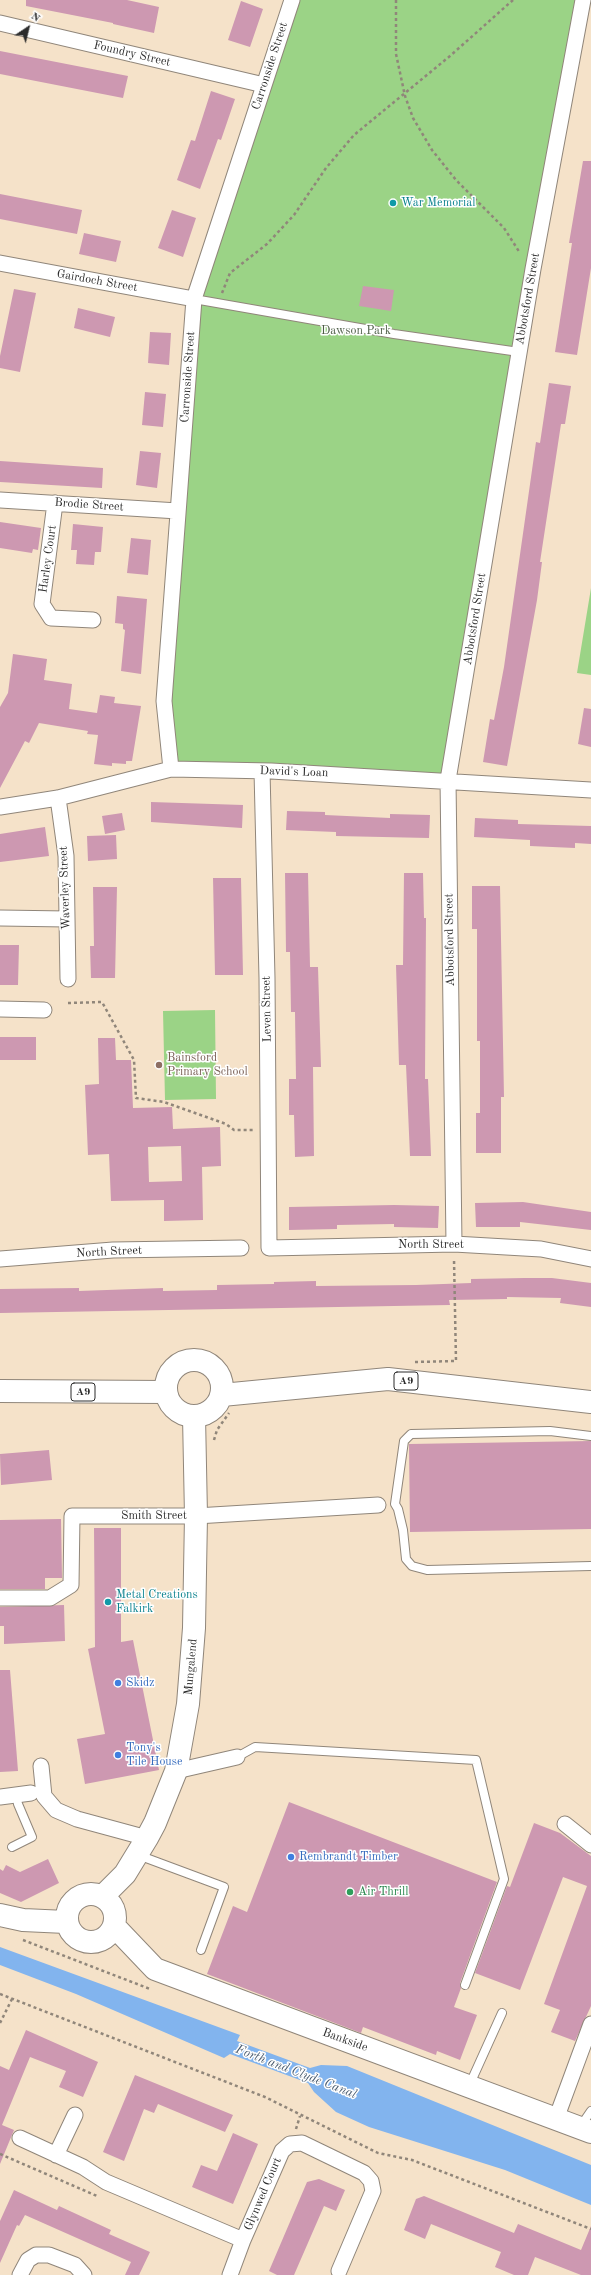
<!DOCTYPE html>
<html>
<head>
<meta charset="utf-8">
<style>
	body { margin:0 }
	#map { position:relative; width:591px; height:2275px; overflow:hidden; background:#f5e2c9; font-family:"Old Standard TT",serif }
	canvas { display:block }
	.north { position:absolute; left:8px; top:8px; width:40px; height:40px; -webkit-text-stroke:3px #fff; paint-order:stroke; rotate:35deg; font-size:11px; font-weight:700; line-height:16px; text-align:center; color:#2b2b2b }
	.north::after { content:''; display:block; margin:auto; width:14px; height:18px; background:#2b2b2b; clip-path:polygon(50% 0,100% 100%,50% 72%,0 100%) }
</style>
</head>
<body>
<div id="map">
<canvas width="591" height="2275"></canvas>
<div class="north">N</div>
</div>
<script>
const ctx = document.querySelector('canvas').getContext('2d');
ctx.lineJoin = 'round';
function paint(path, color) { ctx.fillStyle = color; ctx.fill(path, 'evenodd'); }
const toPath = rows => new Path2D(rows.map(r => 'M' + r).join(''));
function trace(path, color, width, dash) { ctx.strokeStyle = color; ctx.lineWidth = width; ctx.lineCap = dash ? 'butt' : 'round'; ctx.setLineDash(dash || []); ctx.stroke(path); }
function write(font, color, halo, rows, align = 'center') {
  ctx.font = font + ' "Old Standard TT",serif'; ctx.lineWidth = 3; ctx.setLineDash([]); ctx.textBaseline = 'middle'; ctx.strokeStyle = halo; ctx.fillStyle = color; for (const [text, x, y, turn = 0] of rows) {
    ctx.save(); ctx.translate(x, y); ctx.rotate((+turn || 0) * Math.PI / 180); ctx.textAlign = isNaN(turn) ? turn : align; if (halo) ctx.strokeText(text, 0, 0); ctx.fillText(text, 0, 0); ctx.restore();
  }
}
const green = toPath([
	[292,0,575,0,533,269,448,780,171,769,164,701,194,299],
	[591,588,591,675,577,673],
	[215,1010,216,1099,165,1100,163,1011]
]);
const water = toPath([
	[0,1947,240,2035,237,2041,310,2068,321,2065,347,2066,591,2165,591,2205,505,2170,369,2127,336,2112,314,2092,308,2083,230,2054,224,2058,76,1994,0,1965]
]);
const building = toPath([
	[26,0,127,0,159,7,154,33,113,24,113,23,26,6],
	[241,1,263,9,250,47,228,40],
	[0,51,128,76,123,98,0,74],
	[211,91,235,99,221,140,218,139,200,189,177,180,191,140,195,141],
	[583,161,591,161,591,268,577,355,555,352,572,243,569,243],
	[0,194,82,210,77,234,0,219],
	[172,210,196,218,183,257,158,248],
	[84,233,121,241,116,262,79,254],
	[363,286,394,290,391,311,359,306],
	[14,289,36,293,20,372,0,368,0,356],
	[78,308,115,317,110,337,74,328],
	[150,332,171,333,169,365,148,363],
	[549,383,571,386,565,424,561,424,540,562,542,562,537,600,507,766,483,762,490,719,494,720,504,667,536,442,540,443],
	[145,392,166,394,163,427,142,425],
	[140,451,161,453,157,488,136,485],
	[0,461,103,468,102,488,0,482],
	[0,522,41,528,38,550,33,549,32,553,0,548],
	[73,524,103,527,101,552,95,552,94,565,76,564,77,550,71,550],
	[131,538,151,540,148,575,127,573],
	[117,596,147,599,141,674,121,671,125,630,123,629,123,624,115,623],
	[13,654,47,659,44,680,72,684,69,709,97,713,100,695,115,697,114,703,141,706,132,761,126,761,126,764,112,763,112,766,94,764,98,735,87,734,88,731,39,723,29,743,25,741,0,788,0,707,8,693],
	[584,708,591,709,591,747,578,744],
	[151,802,243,805,242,828,151,822],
	[287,811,325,812,325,815,390,818,390,814,430,815,429,838,336,836,336,832,286,830],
	[122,813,125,830,105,834,102,816],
	[475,818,518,820,518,824,591,826,591,844,575,843,575,848,530,846,530,840,474,837],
	[45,827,49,856,0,862,0,834],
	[116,835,117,859,88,861,87,836],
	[285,873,308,873,310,967,318,967,321,1067,313,1067,314,1156,295,1157,294,1115,289,1115,289,1079,296,1079,295,1012,291,1012,290,952,286,952],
	[404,873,423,873,424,918,426,918,425,1079,428,1079,431,1156,410,1156,406,1065,399,1065,396,965,403,965],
	[213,878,241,878,243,975,215,975],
	[472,886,500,886,504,1097,501,1097,501,1153,476,1153,476,1113,480,1113,480,1041,477,1041,477,929,472,929],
	[93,887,117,887,115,978,91,978,90,946,94,946],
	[0,945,19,945,18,985,0,985],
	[0,1037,36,1037,36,1060,0,1060],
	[98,1038,115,1038,116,1060,131,1060,133,1108,172,1107,173,1129,220,1127,221,1166,202,1167,203,1220,164,1221,164,1200,111,1201,109,1154,88,1155,85,1085,99,1084],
	[181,1146,182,1181,149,1182,148,1147],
	[523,1202,591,1212,591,1230,520,1222,520,1227,476,1227,475,1203],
	[394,1205,439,1206,438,1228,394,1227,394,1224,337,1225,337,1229,289,1230,289,1207],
	[524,1278,552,1278,591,1283,591,1307,560,1303,561,1298,507,1297,507,1299,449,1300,450,1305,0,1313,0,1289,79,1288,79,1291,163,1288,163,1291,217,1290,217,1285,274,1284,274,1282,316,1281,316,1286,416,1285,471,1283,471,1279],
	[591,1441,591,1529,410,1532,409,1444],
	[49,1450,52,1480,1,1485,0,1454],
	[61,1519,62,1578,45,1578,45,1589,0,1589,0,1520],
	[94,1528,121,1528,121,1642,133,1640,159,1770,85,1784,77,1739,105,1734,88,1649,95,1647],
	[64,1605,65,1641,4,1644,4,1626,0,1626,0,1607],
	[0,1670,10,1670,18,1771,0,1772],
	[289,1802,497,1882,460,1983,461,1988,454,2007,477,2015,460,2060,437,2051,436,2055,363,2027,361,2033,207,1974,233,1906,247,1912],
	[534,1823,560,1833,591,1856,591,2006,575,2041,551,2032,560,2010,544,2004,587,1886,563,1877,520,1990,475,1973,507,1886,510,1887],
	[48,1859,59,1883,21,1902,0,1893,0,1869,3,1871,6,1865,20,1872],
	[26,2030,98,2062,83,2097,59,2087,66,2071,30,2057,2,2125,14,2130,0,2164,0,2066,9,2070],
	[135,2075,233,2115,225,2132,158,2104,154,2113,144,2109,124,2161,103,2152],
	[233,2133,258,2144,233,2204,192,2187,201,2165,217,2171],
	[319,2179,345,2190,336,2211,324,2206,294,2275,277,2275,269,2271,307,2182],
	[14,2190,57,2210,59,2206,111,2230,109,2234,150,2252,139,2275,125,2275,131,2262,25,2215,19,2226,17,2225,0,2263,0,2221],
	[424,2196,514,2233,518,2224,581,2250,591,2226,591,2275,581,2275,535,2257,528,2275,514,2275,495,2267,501,2252,431,2224,425,2239,404,2230,416,2199]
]);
const path = toPath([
	[396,0,396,54,405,96,413,118,432,150,456,180,504,228,520,253],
	[222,293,230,273,267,244,294,215,326,168,354,135,450,56,513,0],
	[68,1003,102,1002,134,1060,136,1098,164,1102,226,1124,234,1130,254,1130],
	[415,1362,456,1361,454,1259],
	[214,1440,217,1430,229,1413],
	[23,1940,150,1989],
	[0,1994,265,2097,378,2153,412,2160,591,2229],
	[0,2023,12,1999],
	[296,2129,300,2116],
	[0,2154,97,2196]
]);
const lane = toPath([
	[194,299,394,334,519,352],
	[591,1436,550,1431,411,1434,404,1441,395,1504,398,1509,403,1530,406,1559,412,1566,427,1570,591,1566],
	[237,1757,255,1747,476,1760,504,1879,465,1985],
	[12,1847,32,1837,18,1804,16,1795],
	[138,1855,224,1887,201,1950],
	[469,2086,502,2013],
	[580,2127,591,2111]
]);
const street = toPath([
	[0,23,264,85],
	[0,263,194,299],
	[0,500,178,511],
	[55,503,42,604,51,618,93,620],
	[171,769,164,701,194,299,292,0],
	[262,771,267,978,269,1248,454,1244,541,1249,591,1259],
	[58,798,66,856,68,979],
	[0,807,58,798,171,769,271,771,591,790],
	[0,918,67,919],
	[0,1009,44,1010],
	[454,1244,448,780,533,269,583,0],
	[0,1259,113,1250,241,1248],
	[0,1598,50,1598,71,1585,72,1516,196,1516,378,1505],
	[41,1766,44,1796,56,1810,77,1819,147,1838],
	[176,1771,237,1757],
	[0,1797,31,1793],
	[565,1824,591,1845],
	[556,2119,591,2024],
	[20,2138,83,2167,106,2182,243,2240,282,2151,290,2144,302,2143,364,2173,371,2181,373,2191,339,2271],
	[56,2155,75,2115],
	[20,2275,28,2260,36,2255,49,2255,75,2265,84,2275],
	[230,2275,243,2240]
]);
const secondary = toPath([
	'67 1918a24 24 0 1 1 48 0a24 24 0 1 1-48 0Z',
	[103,1896,125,1874,147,1838,155,1823,176,1771,188,1704,194,1628,196,1516,194,1416],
	[0,1915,23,1920,66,1922],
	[114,1926,155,1969,591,2132]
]);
const primary = toPath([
	'166 1388a28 28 0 1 1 56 0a28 28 0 1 1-56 0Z',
	[0,1391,166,1392],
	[222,1395,388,1379,591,1402]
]);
const markers = [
	[393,203,4,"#0f9aa8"],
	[159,1065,4,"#8d6e63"],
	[108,1602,4,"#0f9aa8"],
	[118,1683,4,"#3f7fe0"],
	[118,1755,4,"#3f7fe0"],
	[291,1857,4,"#3f7fe0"],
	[350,1892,4,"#2e9e5b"]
];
const shields = [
	[406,1381,24],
	[83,1392,24]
];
const shieldNames = [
	["A9",406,1381],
	["A9",83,1392]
];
const streetNames = [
	["Foundry Street",132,54,13],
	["Carronside Street",270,66,-72],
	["Gairdoch Street",97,281,10],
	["Abbotsford Street",528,299,-80],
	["Carronside Street",188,377,-86],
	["Brodie Street",89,505,4],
	["Harley Court",48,559,-82],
	["Abbotsford Street",475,619,-81],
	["David's Loan",294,772,2],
	["Waverley Street",65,888,-92],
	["Abbotsford Street",450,940,-91],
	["Leven Street",267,1009,-91],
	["North Street",431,1245],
	["North Street",109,1252,-3],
	["Smith Street",154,1516],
	["Mungalend",191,1667,-85],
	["Bankside",345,2040,20],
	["Glynwed Court",263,2194,-67]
];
const cultureNames = [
	["War Memorial",401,203],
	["Metal Creations",116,1595],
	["Falkirk",116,1609]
];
const parkNames = [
	["Dawson Park",356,331]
];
const educationNames = [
	["Bainsford",167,1058],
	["Primary School",167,1072]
];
const shopNames = [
	["Skidz",126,1683],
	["Tony's",126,1748],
	["Tile House",126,1762],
	["Rembrandt Timber",299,1857]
];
const leisureNames = [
	["Air Thrill",358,1892]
];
const waterNames = [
	["Forth and Clyde Canal",296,2072,21]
];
paint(green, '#9bd386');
paint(water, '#82b4ee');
paint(building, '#cd98b1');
trace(lane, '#90867a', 10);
trace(street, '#90867a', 17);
trace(secondary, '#90867a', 24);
trace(primary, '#90867a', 24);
trace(path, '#90867a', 2.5, [3, 3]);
trace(lane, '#fff', 8);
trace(street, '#fff', 15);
trace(secondary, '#fff', 22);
trace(primary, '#fff', 22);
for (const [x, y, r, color] of markers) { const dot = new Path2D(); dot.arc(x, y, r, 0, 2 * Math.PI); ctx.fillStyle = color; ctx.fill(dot); trace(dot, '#fff', 1.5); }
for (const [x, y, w] of shields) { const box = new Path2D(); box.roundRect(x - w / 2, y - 9, w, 18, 3); ctx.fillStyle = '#fff'; ctx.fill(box); trace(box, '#2b2b2b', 1); }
write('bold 11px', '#2b2b2b', null, shieldNames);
write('12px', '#2b2b2b', '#fff', streetNames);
write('12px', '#0d838f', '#fff', cultureNames, 'left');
write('12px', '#4d5d46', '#fff', parkNames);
write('12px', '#785e54', '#fff', educationNames, 'left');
write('12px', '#366cbe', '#fff', shopNames, 'left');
write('12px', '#27864d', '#fff', leisureNames, 'left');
write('italic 13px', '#495b6f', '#fff', waterNames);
</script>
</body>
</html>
